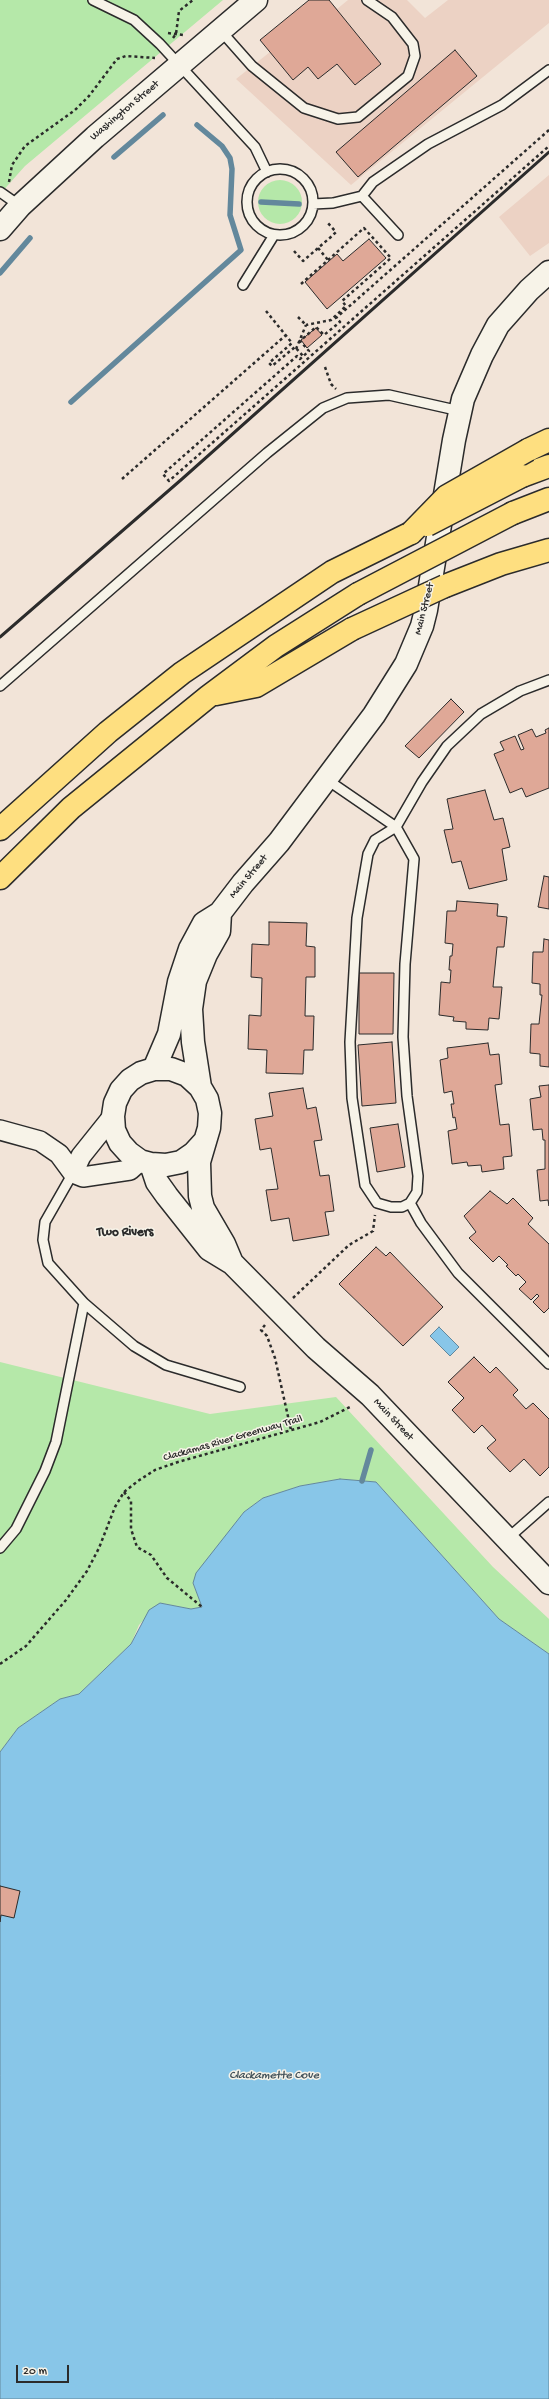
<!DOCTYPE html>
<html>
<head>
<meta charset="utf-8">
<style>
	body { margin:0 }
	#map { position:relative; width:549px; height:2399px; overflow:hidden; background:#f2e4d8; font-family:"Gochi Hand",sans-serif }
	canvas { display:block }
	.scale { position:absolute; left:16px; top:2365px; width:53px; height:18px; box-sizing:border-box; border:2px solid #2b2b2b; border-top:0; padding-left:5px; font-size:12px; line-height:14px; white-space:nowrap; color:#2b2b2b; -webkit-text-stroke:3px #f7f3e8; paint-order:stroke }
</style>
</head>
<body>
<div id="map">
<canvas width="549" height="2399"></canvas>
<div class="scale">20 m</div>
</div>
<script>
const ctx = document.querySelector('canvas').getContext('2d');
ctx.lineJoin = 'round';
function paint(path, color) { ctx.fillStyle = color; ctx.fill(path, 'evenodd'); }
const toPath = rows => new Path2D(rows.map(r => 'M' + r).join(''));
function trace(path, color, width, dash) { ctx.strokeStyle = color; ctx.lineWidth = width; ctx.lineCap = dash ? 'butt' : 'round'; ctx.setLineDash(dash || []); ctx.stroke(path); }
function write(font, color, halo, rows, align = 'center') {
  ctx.font = font + ' "Gochi Hand",sans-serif'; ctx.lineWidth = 3; ctx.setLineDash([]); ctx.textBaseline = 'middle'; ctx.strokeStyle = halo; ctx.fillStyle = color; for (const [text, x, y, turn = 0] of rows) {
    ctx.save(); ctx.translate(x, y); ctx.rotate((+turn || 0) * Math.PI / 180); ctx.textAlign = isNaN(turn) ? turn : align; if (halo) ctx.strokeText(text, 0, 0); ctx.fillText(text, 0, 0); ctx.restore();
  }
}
const built = toPath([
	[309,0,329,0,337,9,348,0,407,0,425,18,448,0,549,0,549,23,351,185,236,79,270,52],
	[549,175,549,243,530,256,499,217]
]);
const green = toPath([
	[0,0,223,0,25,166,0,194],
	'258 202a22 22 0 1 1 44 0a22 22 0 1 1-44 0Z',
	[0,1362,210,1414,336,1397,493,1567,549,1619,549,1654,499,1619,376,1482,340,1479,300,1486,263,1498,244,1512,193,1583,202,1607,191,1609,160,1603,139,1625,131,1644,79,1694,60,1699,18,1728,0,1752]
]);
const water = toPath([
	[439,1327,459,1347,450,1356,430,1336,439,1327],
	[340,1479,376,1482,499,1619,549,1654,549,2399,0,2399,0,1752,18,1728,60,1699,79,1694,131,1644,149,1610,160,1603,191,1609,202,1607,193,1583,196,1573,244,1512,263,1498,300,1486,340,1479]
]);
const stream = toPath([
	[114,157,163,115],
	[261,202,299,204],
	[0,273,30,238],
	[71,402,241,250,230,215,232,169,230,158,222,146,197,125],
	[362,1481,371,1450]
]);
const building = toPath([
	[309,0,329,0,381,64,355,85,337,64,318,79,308,67,293,80,260,40,309,0],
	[455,50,477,76,358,177,336,152,455,50],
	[369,239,386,258,327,309,305,282,337,254,343,261,369,239],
	[316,328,322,335,307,348,301,340,316,328],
	[451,699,464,712,419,758,405,746,451,699],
	[549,728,549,788,526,797,522,788,510,793,494,754,504,750,500,742,515,736,521,750,524,749,518,735,532,729,536,737,546,733,545,730,549,728],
	[485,790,494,820,503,818,510,847,502,849,507,880,469,889,461,861,452,863,444,830,453,829,447,799,485,790],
	[544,876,549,877,549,909,538,907,544,876],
	[457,901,498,904,497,916,507,917,504,947,497,947,493,987,502,987,499,1019,489,1018,488,1030,466,1029,466,1022,453,1021,454,1017,439,1015,441,982,450,983,451,970,449,970,450,956,452,956,453,944,445,943,447,911,456,911,457,901],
	[269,922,307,923,306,946,315,947,315,977,306,977,305,1016,314,1016,313,1050,304,1050,303,1074,266,1073,267,1050,248,1049,249,1015,261,1016,262,978,251,977,252,944,269,945,269,922],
	[544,939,549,940,549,1067,540,1066,540,1054,530,1053,531,1024,539,1024,542,995,540,995,540,984,532,983,533,952,543,952,544,939],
	[359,973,394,973,393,1034,359,1034,359,973],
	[392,1042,396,1103,362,1106,358,1045,392,1042],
	[488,1043,490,1055,499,1054,502,1084,495,1085,500,1125,509,1124,512,1156,503,1157,504,1169,482,1172,481,1165,468,1166,467,1162,452,1164,448,1131,457,1129,455,1117,453,1118,451,1104,454,1104,452,1091,444,1093,440,1060,448,1058,447,1048,488,1043],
	[549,1085,549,1206,548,1200,540,1201,537,1170,545,1169,545,1140,543,1140,542,1129,533,1130,530,1099,541,1097,539,1086,549,1085],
	[303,1088,307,1109,316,1107,322,1140,314,1141,320,1176,329,1175,334,1211,325,1212,329,1235,293,1241,289,1218,271,1221,266,1190,278,1189,271,1148,260,1150,255,1119,273,1116,269,1093,303,1088],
	[398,1124,405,1167,377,1172,370,1128,398,1124],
	[490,1191,507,1204,513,1198,533,1218,528,1224,549,1244,549,1308,544,1313,533,1302,539,1296,537,1294,531,1300,519,1289,526,1282,518,1274,516,1276,506,1266,508,1265,499,1256,493,1262,469,1238,476,1232,464,1216,490,1191],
	[376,1247,386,1256,390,1252,443,1307,403,1346,339,1284,376,1247],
	[474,1357,490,1373,496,1367,518,1390,513,1395,526,1409,533,1403,549,1419,549,1467,540,1476,524,1459,510,1472,487,1448,496,1440,482,1425,474,1433,452,1410,464,1398,448,1382,474,1357],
	[0,1886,20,1891,14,1918,1,1915,0,1922,0,1886]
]);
const path = toPath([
	[168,33,183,35],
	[173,38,176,34,179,11,193,0],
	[549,130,336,318,340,322,324,335,316,327,300,341,309,351,300,359,297,356,163,474,169,481,549,146],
	[9,182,12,165,25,146,75,110,89,96,117,59,126,56,155,58],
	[318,248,328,260],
	[294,251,303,261,332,236,336,232,327,222],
	[301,284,364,228,391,258,342,301,346,306,331,320,306,325],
	[266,311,292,343,269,363,272,366,295,347,303,356],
	[298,317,306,325],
	[296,349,306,325],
	[325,367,331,384,336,389],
	[122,479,286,335],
	[293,1298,349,1245,373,1231,375,1215],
	[265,1325,261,1330,267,1336,275,1358,291,1430],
	[124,1492,131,1501,131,1529,137,1547,151,1555,167,1578,202,1607],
	[0,1664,26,1646,66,1600,87,1571,99,1548,115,1507,124,1492,138,1481,155,1470,178,1462,320,1422,352,1406]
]);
const service = toPath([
	[93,0,134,20,160,44,255,147,267,172],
	[221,31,252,66,304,108,338,119,358,117,408,76,415,56,413,44,392,17,367,0],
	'247 202a33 33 0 1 1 66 0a33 33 0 1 1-66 0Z',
	[0,192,20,206],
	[362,196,398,235],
	[313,204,333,203,362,196,373,182,428,144,502,105,549,70],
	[243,285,274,235],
	[0,686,267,453,323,408,347,398,389,395,460,411],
	[326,779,396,827,422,782,447,746,481,714,520,691,549,680],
	[396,827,414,859,405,964,403,1037,407,1096,418,1176,417,1192,410,1203,402,1207,391,1207,377,1203,365,1185,352,1098,350,1042,357,918,368,854,375,840,396,827],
	[73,1173,45,1222,43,1240,48,1263,84,1303,134,1346,166,1365,240,1387],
	[410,1203,421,1223,458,1273,549,1364],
	[507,1539,549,1502],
	[0,1548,16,1529,45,1471,56,1442,84,1303]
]);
const minor = toPath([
	[0,1130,40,1141,59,1154,73,1173,83,1177,130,1170,140,1161],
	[73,1173,81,1156,113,1116]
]);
const tertiary = toPath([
	[154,1069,169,1034,179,982,190,949,204,923,220,913,243,883,279,842,374,715,406,664,422,626,426,610,454,440,463,399,482,355,498,325,529,290,549,272],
	[200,1087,193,1042,191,1009,195,981,206,954,219,931,220,913],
	[204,1142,194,1153,181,1162,166,1165,151,1164,140,1161,129,1153,120,1143,114,1130,113,1116,115,1103,121,1090,130,1080,141,1073,154,1069,171,1069,187,1075,200,1087,207,1099,210,1113,209,1128,199,1162,200,1196,203,1208,224,1244,232,1263],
	[151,1164,157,1182,167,1196,209,1249,232,1263,316,1348,370,1395,549,1583]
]);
const secondary = toPath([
	[0,229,20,206,95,137,256,0]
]);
const motorway = toPath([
	[528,450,549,440],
	[522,476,549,466],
	[513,513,549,499],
	[445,586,501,564,549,550],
	[216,694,256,686,352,629],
	[0,829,108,732,182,673,332,572,411,533],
	[0,878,71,808,209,696,276,646,358,594]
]);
const rail = toPath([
	[0,637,182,479,549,152]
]);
const motorwayBridge = toPath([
	[427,525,522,476],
	[411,533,447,496,528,450],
	[358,594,513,513],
	[352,629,445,586]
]);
const streetNames = [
	["Washington Street",125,111,-40],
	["Main Street",425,609,-76],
	["Main Street",249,877,-50],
	["Main Street",393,1420,47],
	["Clackamas River Greenway Trail",233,1439,-16]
];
const waterNames = [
	["Clackamette Cove",274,2076]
];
const quarterNames = [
	["Two Rivers",125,1233]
];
paint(built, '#ecd2c4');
paint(green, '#b5e8a9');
paint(water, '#88c6e8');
trace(water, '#63889c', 1);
trace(stream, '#63889c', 5.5);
paint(building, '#dfa897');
trace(building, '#2b2b2b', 1);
trace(service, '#2b2b2b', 12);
trace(minor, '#2b2b2b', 22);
trace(tertiary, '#2b2b2b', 25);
trace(secondary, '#2b2b2b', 25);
trace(motorway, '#2b2b2b', 25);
trace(path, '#2b2b2b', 2.5, [3, 3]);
trace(service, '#f7f3e8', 9);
trace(minor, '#f7f3e8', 19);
trace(tertiary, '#f7f3e8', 22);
trace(secondary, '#f7f3e8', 22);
trace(motorway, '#fedf80', 22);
trace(rail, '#2b2b2b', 3);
trace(motorwayBridge, '#2b2b2b', 25, []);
trace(motorwayBridge, '#fedf80', 22);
write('11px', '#2b2b2b', '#f7f3e8', streetNames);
write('italic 12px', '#42525a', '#f7f3e8', waterNames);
write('bold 13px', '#2b2b2b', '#f7f3e8', quarterNames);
</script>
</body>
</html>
